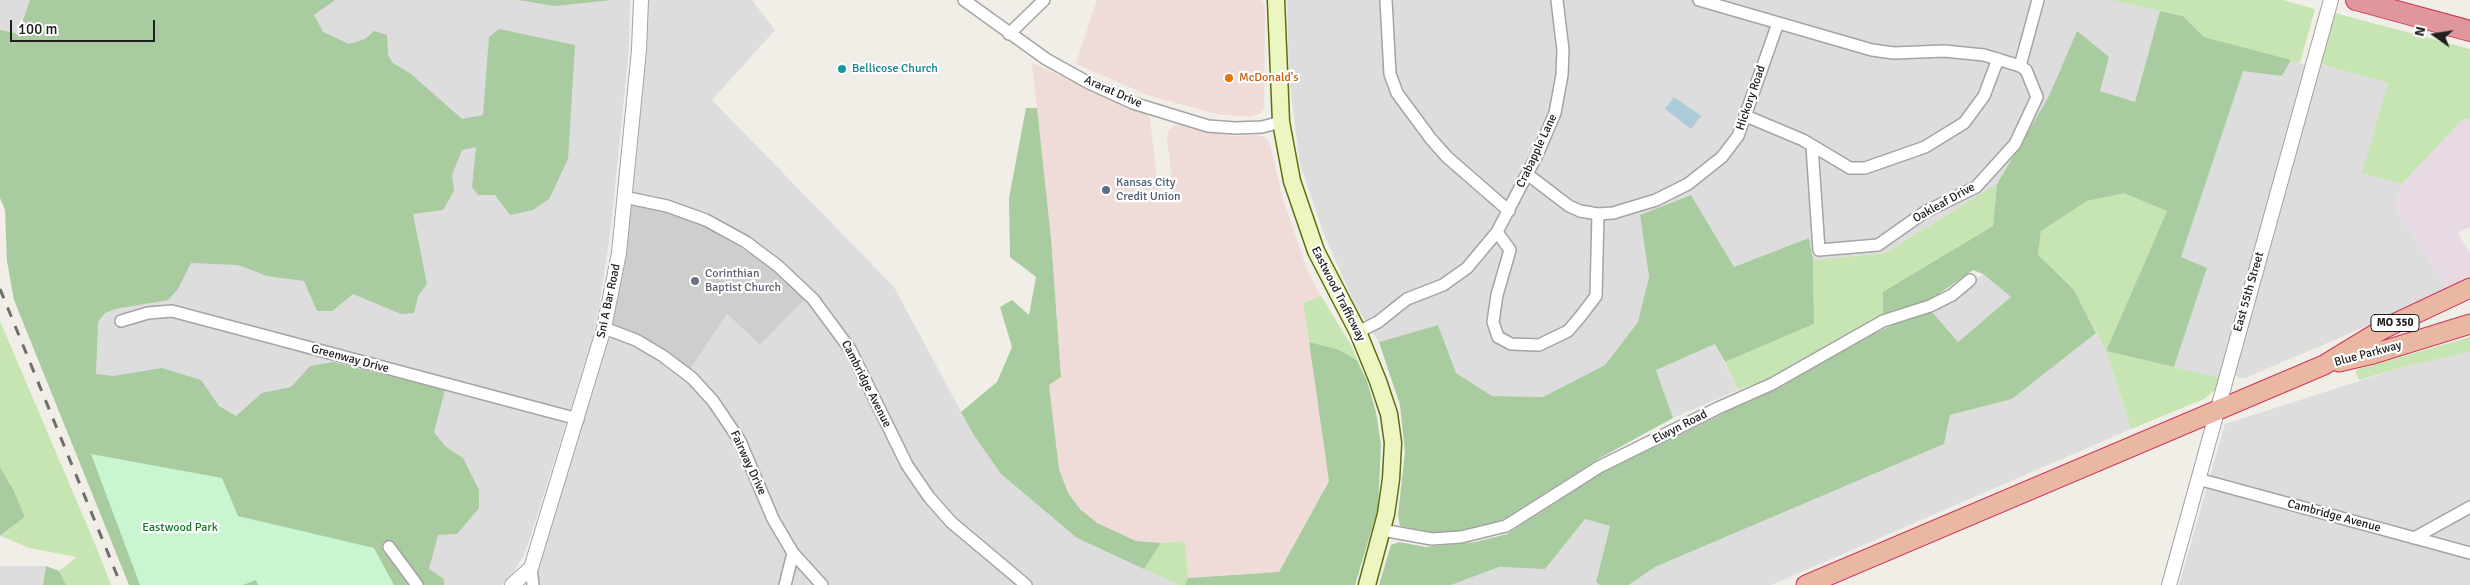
<!DOCTYPE html>
<html>
<head>
<meta charset="utf-8">
<style>
	body { margin:0 }
	#map { position:relative; width:2470px; height:585px; overflow:hidden; background:#f0eee7; font-family:Signika,sans-serif }
	canvas { display:block }
	.north { position:absolute; left:2410px; top:10px; width:50px; height:50px; -webkit-text-stroke:4px #fff; paint-order:stroke; rotate:283deg; font-size:14px; font-weight:700; line-height:20px; text-align:center; color:#202020 }
	.north::after { content:''; display:block; margin:auto; width:18px; height:22px; background:#202020; clip-path:polygon(50% 0,100% 100%,50% 72%,0 100%) }
	.scale { position:absolute; left:10px; top:20px; width:145px; height:22px; box-sizing:border-box; border:2px solid #202020; border-top:0; padding-left:6px; font-size:15px; line-height:18px; white-space:nowrap; color:#202020; -webkit-text-stroke:4px #fff; paint-order:stroke }
</style>
</head>
<body>
<div id="map">
<canvas width="2470" height="585"></canvas>
<div class="north">N</div>
<div class="scale">100 m</div>
</div>
<script>
const ctx = document.querySelector('canvas').getContext('2d');
ctx.lineJoin = 'round';
function paint(path, color) { ctx.fillStyle = color; ctx.fill(path, 'evenodd'); }
const toPath = rows => new Path2D(rows.map(r => 'M' + r).join(''));
function trace(path, color, width, dash) { ctx.strokeStyle = color; ctx.lineWidth = width; ctx.lineCap = dash ? 'butt' : 'round'; ctx.setLineDash(dash || []); ctx.stroke(path); }
function write(font, color, halo, rows, align = 'center') {
  ctx.font = font + ' Signika,sans-serif'; ctx.lineWidth = 4.5; ctx.setLineDash([]); ctx.textBaseline = 'middle'; ctx.strokeStyle = halo; ctx.fillStyle = color; for (const [text, x, y, turn = 0] of rows) {
    ctx.save(); ctx.translate(x, y); ctx.rotate((+turn || 0) * Math.PI / 180); ctx.textAlign = isNaN(turn) ? turn : align; if (halo) ctx.strokeText(text, 0, 0); ctx.fillText(text, 0, 0); ctx.restore();
  }
}
const residential = toPath([
	[0,0,77,0,41,48,0,39],
	[305,0,630,0,629,49,611,227,599,309,590,347,533,529,524,555,513,573,502,585,254,585,94,404,59,298,286,33],
	[645,0,752,0,775,30,712,100,894,287,973,434,1001,474,1077,538,1179,585,538,585,537,566,605,342,613,337,641,347,683,378,727,314,760,345,814,290,780,261,704,213,665,200,632,193,629,189],
	[1287,0,2110,0,2160,11,2135,103,2100,91,2077,31,2049,96,1997,184,1885,253,1813,260,1809,238,1734,267,1691,195,1640,215,1649,277,1638,322,1605,365,1543,397,1492,396,1456,373,1438,325,1379,342,1354,303,1324,234,1300,164,1289,80],
	[2291,60,2305,65,2220,378,2174,367,2207,268,2181,258,2243,70,2282,76],
	[2320,64,2388,83,2363,173,2402,184,2395,207,2447,289,2346,335,2245,378,2239,378,2235,374,2234,366],
	[1983,274,2011,297,1958,342,1932,312],
	[2096,333,2106,351,2131,429,1771,585,1630,585,1655,567,1944,444,1950,415,2012,399],
	[1715,344,1738,390,1673,418,1656,370],
	[2470,352,2470,585,2179,585,2225,424,2403,367],
	[1584,519,1610,525,1596,582,1600,585,1451,585,1499,567,1544,569],
	[3,566,46,566,43,585,0,585,0,567]
]);
const commercial = toPath([
	[1097,0,1262,0,1265,6,1264,109,1259,114,1251,117,1216,114,1148,95,1076,64],
	[1032,63,1146,114,1150,119,1159,200,1174,198,1167,138,1168,131,1174,126,1180,124,1230,136,1258,135,1266,138,1270,144,1282,196,1308,272,1321,296,1303,303,1329,480,1279,572,1188,578,1185,541,1161,543,1136,541,1118,534,1097,523,1080,509,1068,493,1059,469,1049,385,1061,377,1051,237]
]);
const industrial = toPath([
	[2463,119,2470,119,2470,227,2458,233,2470,253,2470,279,2447,289,2395,207,2402,184]
]);
const religious = toPath([
	[631,204,671,213,702,224,757,258,784,279,805,299,760,345,727,314,690,369,664,350,613,325,611,320]
]);
const grass = toPath([
	[2110,0,2283,0,2315,9,2300,63,2204,37,2183,16],
	[2335,13,2470,49,2470,119,2463,119,2402,184,2362,173,2388,83,2320,64],
	[1997,184,1993,226,1884,292,1883,315,1768,379,1738,390,1725,362,1814,324,1813,260,1885,253],
	[2124,192,2167,211,2106,351,2220,378,2215,390,2204,399,2131,429,2106,351,2074,290,2038,256,2041,231,2087,201],
	[1321,296,1351,345,1357,360,1337,349,1309,342,1303,303],
	[0,321,95,544,111,585,66,585,59,571,77,557,29,548,1,536,25,517,14,491,0,467],
	[2470,337,2470,352,2403,367,2359,380,2356,373,2356,370],
	[1185,541,1188,578,1185,585,1179,585,1144,569,1161,543]
]);
const forest = toPath([
	[30,0,335,0,314,15,323,32,349,44,365,39,374,31,387,35,388,55,393,63,411,74,462,119,483,115,489,37,499,29,575,45,568,159,549,199,533,210,510,215,495,195,478,195,472,187,476,147,462,150,452,175,454,191,443,210,413,214,427,284,418,296,414,313,401,314,353,294,332,311,317,311,304,281,267,276,238,265,191,263,178,289,168,300,115,309,105,313,98,322,96,374,113,376,162,368,201,380,219,406,236,416,262,393,291,387,310,366,333,362,445,390,434,432,445,446,463,458,479,490,479,508,457,534,438,535,429,569,444,579,444,585,129,585,14,300,7,261,5,210,0,198,0,30,18,34],
	[518,0,612,0,555,6],
	[2160,11,2183,16,2204,37,2291,60,2282,76,2243,71,2181,257,2207,268,2174,367,2106,351,2167,211,2124,193,2087,201,2041,231,2038,255,2074,290,2096,333,2012,399,1950,415,1944,444,1655,567,1629,585,1600,585,1596,582,1610,526,1585,519,1545,569,1499,567,1451,585,1379,585,1391,545,1399,542,1426,547,1475,542,1507,534,1603,472,1769,391,1872,334,1898,323,1932,312,1958,342,2011,297,1983,274,1973,270,1933,298,1883,315,1883,292,1993,226,1997,184,2049,96,2077,31,2109,57,2100,91,2135,102],
	[1026,108,1037,108,1051,238,1061,377,1049,385,1059,469,1068,493,1080,509,1097,523,1136,541,1161,543,1144,569,1077,538,1001,474,973,434,961,412,997,382,1012,347,1000,307,1012,300,1029,315,1036,277,1010,257,1009,198],
	[1691,195,1734,267,1809,238,1813,260,1814,324,1725,362,1715,344,1656,370,1673,418,1600,458,1506,518,1475,530,1439,534,1400,526,1398,515,1405,452,1400,405,1379,342,1438,325,1456,373,1492,396,1543,397,1605,365,1638,322,1649,277,1640,215],
	[1309,342,1337,349,1357,360,1367,381,1376,412,1381,445,1378,508,1355,585,1185,585,1188,578,1279,572,1329,481],
	[0,467,14,491,25,517,0,536],
	[46,566,59,571,66,585,43,585]
]);
const park = toPath([
	[91,454,222,478,238,516,374,548,394,585,258,585,256,580,243,585,140,585]
]);
const water = toPath([
	[1674,97,1701,116,1691,129,1665,109]
]);
const minor = toPath([
	[964,0,1046,59,1089,83,1133,103,1208,126,1235,128,1262,127,1281,122],
	[1386,0,1390,74,1397,93,1431,139,1447,157,1509,211],
	[1557,0,1563,50,1562,75,1555,113,1537,155,1497,232,1510,250,1497,295,1493,322,1498,337,1511,344,1539,345,1568,331,1580,317,1596,296,1598,214],
	[1699,0,1872,50,1894,53,1944,51,1984,55,2020,66,2026,70,2037,97,2015,144,1976,187,1925,212,1878,245,1819,250,1812,146],
	[1009,34,1044,0],
	[2020,66,2038,0],
	[1746,116,1803,140,1850,168,1865,168,1925,147,1964,123,1984,96,1998,59],
	[1527,174,1569,206,1580,211,1598,214,1613,213,1656,200,1688,184,1722,157,1738,136,1778,23],
	[624,197,667,206,706,220,746,242,778,266,813,299,850,349,907,465,929,497,951,522,1026,585],
	[121,321,148,313,172,311,578,419],
	[604,328,636,340,663,356,692,378,713,401,740,441,773,519,793,553,822,585],
	[1358,332,1378,322,1407,299,1443,285,1467,268,1497,232],
	[2198,479,2470,553],
	[1382,530,1432,539,1461,537,1506,526,1599,467,1718,408,1772,384,1883,321,1930,306,1952,295,1970,280],
	[2414,538,2470,507],
	[389,547,417,585],
	[531,568,533,585],
	[785,585,793,553]
]);
const tertiary = toPath([
	[512,585,531,568,604,328,619,253,639,50,641,0],
	[2169,585,2331,0]
]);
const secondary = toPath([
	[1276,0,1281,122,1292,181,1316,251,1358,332,1378,381,1389,414,1393,443,1391,479,1386,514,1367,585]
]);
const trunk = toPath([
	[2339,362,2373,354,2470,324],
	[1806,585,2324,365,2383,329,2470,288]
]);
const motorway = toPath([
	[2356,0,2470,31]
]);
const rail = toPath([
	[0,289,121,585]
]);
const markers = [
	[842,69,5,"#0f9aa8"],
	[1229,78,5,"#e8710a"],
	[1106,190,5,"#5c6f8a"],
	[695,281,5,"#6b7280"]
];
const shields = [
	[2395,323,48]
];
const shieldNames = [
	["MO 350",2395,323]
];
const cultureNames = [
	["Bellicose Church",852,69]
];
const foodNames = [
	["McDonald's",1239,78]
];
const streetNames = [
	["Ararat Drive",1113,92,24],
	["Hickory Road",1751,98,-71],
	["Crabapple Lane",1537,151,-65],
	["Oakleaf Drive",1944,203,-29],
	["East 55th Street",2249,292,-74],
	["Eastwood Trafficway",1338,294,63],
	["Sni A Bar Road",609,301,-78],
	["Blue Parkway",2368,354,-15],
	["Greenway Drive",350,359,15],
	["Cambridge Avenue",866,384,63],
	["Elwyn Road",1680,427,-27],
	["Fairway Drive",748,463,65],
	["Cambridge Avenue",2334,516,15]
];
const serviceNames = [
	["Kansas City",1116,183],
	["Credit Union",1116,197]
];
const worshipNames = [
	["Corinthian",705,274],
	["Baptist Church",705,288]
];
const parkNames = [
	["Eastwood Park",180,528]
];
paint(residential, '#dedddd');
paint(commercial, '#efdbd8');
paint(industrial, '#e8dae4');
paint(religious, '#cecece');
paint(grass, '#c6e5b2');
paint(forest, '#a8cb9f');
paint(park, '#c9f5d0');
paint(water, '#abcbd9');
trace(minor, '#a4a4a4', 14);
trace(tertiary, '#a4a4a4', 16);
trace(secondary, '#5c700e', 19);
trace(trunk, '#cd355b', 21);
trace(motorway, '#cd355b', 22);
trace(minor, '#fff', 11);
trace(tertiary, '#fff', 14);
trace(secondary, '#edf5c0', 16);
trace(trunk, '#eab8a2', 19);
trace(motorway, '#e0969d', 20);
trace(rail, '#6e6e6e', 3, [10, 10]);
for (const [x, y, r, color] of markers) { const dot = new Path2D(); dot.arc(x, y, r, 0, 2 * Math.PI); ctx.fillStyle = color; ctx.fill(dot); trace(dot, '#fff', 2); }
for (const [x, y, w] of shields) { const box = new Path2D(); box.roundRect(x - w / 2, y - 8.5, w, 17, 4); ctx.fillStyle = '#fff'; ctx.fill(box); trace(box, '#202020', 1); }
write('bold 11px', '#202020', null, shieldNames);
write('12px', '#0d838f', '#fff', cultureNames, 'left');
write('12px', '#c56008', '#fff', foodNames, 'left');
write('12px', '#202020', '#fff', streetNames);
write('12px', '#4e5e75', '#fff', serviceNames, 'left');
write('12px', '#5b616d', '#fff', worshipNames, 'left');
write('12px', '#157726', '#fff', parkNames);
</script>
</body>
</html>
